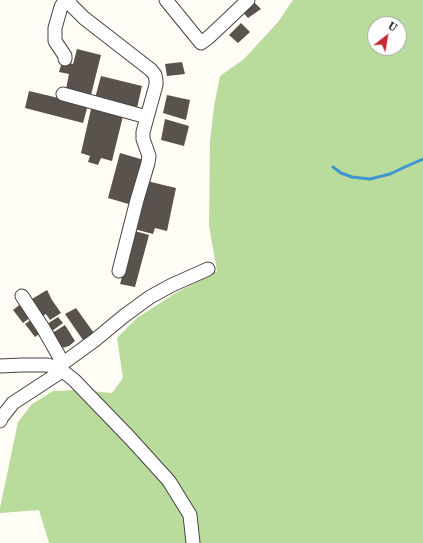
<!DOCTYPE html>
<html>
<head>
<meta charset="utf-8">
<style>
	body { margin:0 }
	#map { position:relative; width:423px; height:543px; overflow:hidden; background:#fffdf5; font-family:"Noto Serif",serif }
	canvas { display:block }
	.north { position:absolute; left:367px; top:16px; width:40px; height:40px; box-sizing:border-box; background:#fff; border:1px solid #a0a0a0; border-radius:50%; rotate:31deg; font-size:11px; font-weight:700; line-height:16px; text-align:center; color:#111 }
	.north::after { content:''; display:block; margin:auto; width:14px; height:18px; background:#c4262e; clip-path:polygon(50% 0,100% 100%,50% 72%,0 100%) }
</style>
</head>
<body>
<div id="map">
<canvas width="423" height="543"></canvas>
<div class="north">U</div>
</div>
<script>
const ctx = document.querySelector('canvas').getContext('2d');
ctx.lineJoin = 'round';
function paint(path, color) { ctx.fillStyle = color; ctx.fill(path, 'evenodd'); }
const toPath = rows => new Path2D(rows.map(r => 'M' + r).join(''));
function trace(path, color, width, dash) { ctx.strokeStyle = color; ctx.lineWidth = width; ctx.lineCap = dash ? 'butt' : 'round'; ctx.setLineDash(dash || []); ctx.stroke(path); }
const forest = toPath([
	[293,0,423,0,423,543,49,543,39,510,0,513,0,508,18,422,32,404,53,391,80,390,112,393,123,378,117,338,137,318,174,294,217,271,209,226,210,141,214,106,220,76,244,59,278,22],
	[375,24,399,24,399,48,375,48]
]);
const stream = toPath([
	[333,167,341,173,352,177,370,179,390,174,407,166,423,159]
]);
const building = toPath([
	[252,0,261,9,248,18,240,9],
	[241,23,250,32,238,43,229,35],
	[77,49,101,55,91,95,66,89,69,74,59,72,62,62,73,64],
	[182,62,185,74,167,76,165,64],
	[101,76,142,86,137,108,95,98],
	[29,91,88,105,83,123,25,108],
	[167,95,190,100,186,120,163,113],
	[91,109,123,116,112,161,101,158,98,165,88,162,90,156,81,153],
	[165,119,189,126,184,146,161,140],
	[120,153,144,160,132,205,108,198],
	[147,181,176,188,167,231,155,228,153,234,134,229],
	[135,231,149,235,135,287,120,284],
	[47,290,52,300,61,313,50,320,46,314,43,316,32,299],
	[23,302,32,316,23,323,13,310],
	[76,308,96,336,85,343,65,314],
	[58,317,63,323,52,331,47,324],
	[34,318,43,331,35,337,25,324],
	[65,325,75,341,69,346,62,348,58,342,49,335]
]);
const minor = toPath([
	[65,0,61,7,55,28,55,41,65,56,65,59],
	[69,0,71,5,84,18,151,70,155,75,156,80,156,85,143,132,143,139,149,156,148,163,137,200,119,271],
	[166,0,201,43,209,37,225,22,248,0],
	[63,94,147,117],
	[22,296,43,328,59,356,62,364],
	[0,366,22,365,48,365,54,367,59,373,64,372,74,380,130,438,169,481,190,515,193,543],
	[0,421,2,417,13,403,59,373,62,364,95,340,124,316,150,297,172,285,208,269]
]);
paint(forest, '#b9dc9c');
trace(stream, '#3f96cf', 3);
paint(building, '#5a524d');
trace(minor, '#444', 15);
trace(minor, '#fff', 13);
</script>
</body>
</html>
